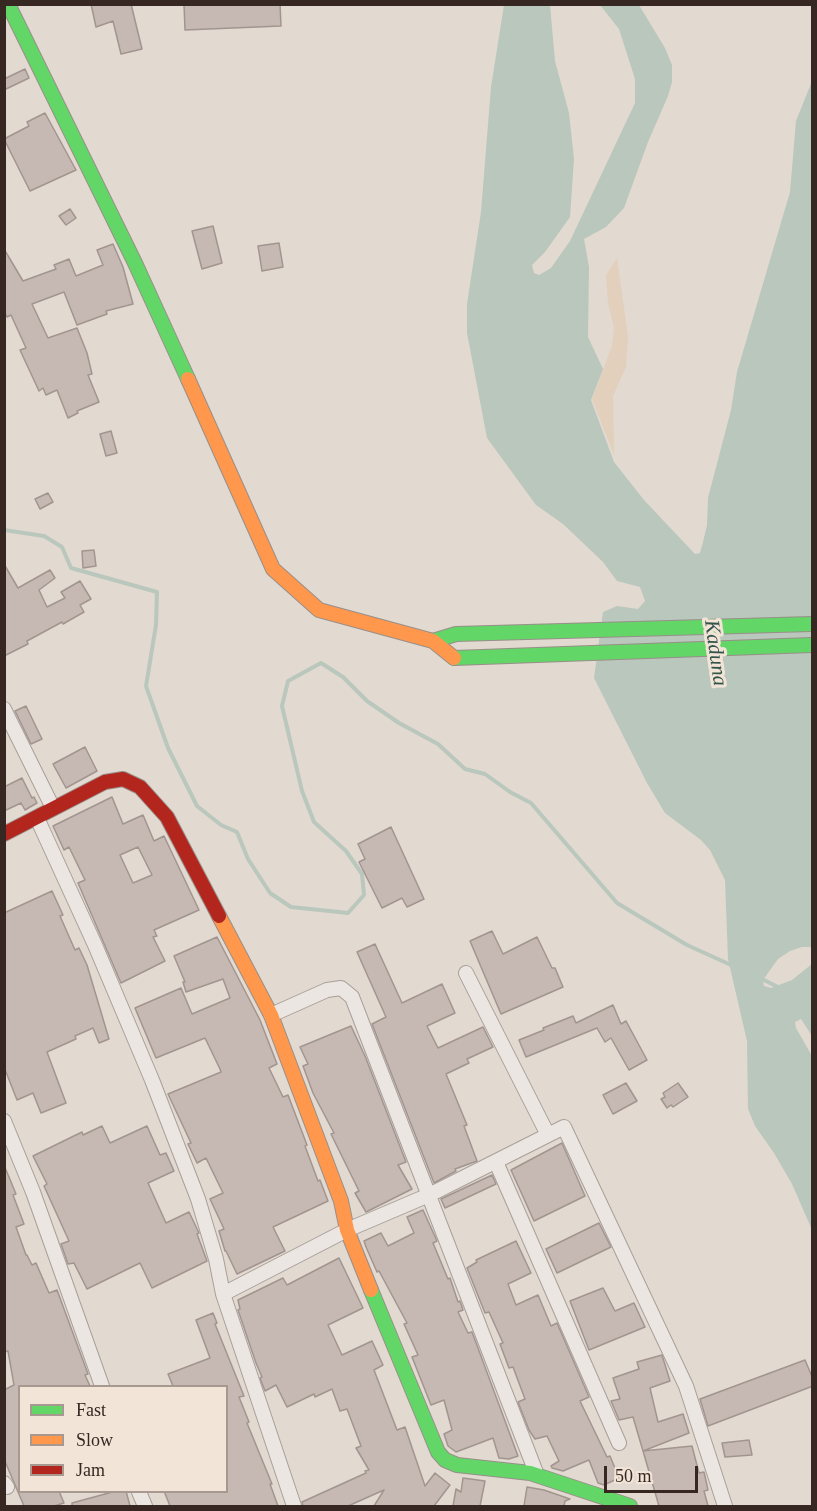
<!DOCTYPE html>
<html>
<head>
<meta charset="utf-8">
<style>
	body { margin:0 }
	#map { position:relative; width:817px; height:1511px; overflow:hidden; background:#e2d9d1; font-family:"Times New Roman",serif }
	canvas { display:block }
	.frame { position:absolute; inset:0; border:6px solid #372722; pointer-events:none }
	.legend { position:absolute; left:18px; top:1385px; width:210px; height:108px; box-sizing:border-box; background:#f2e5d8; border:2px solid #a7998f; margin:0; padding:8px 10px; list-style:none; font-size:18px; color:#372722 }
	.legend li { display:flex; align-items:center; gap:12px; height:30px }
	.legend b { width:30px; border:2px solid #a7998f }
	.scale { position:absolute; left:604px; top:1466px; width:94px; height:27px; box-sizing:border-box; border:3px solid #372722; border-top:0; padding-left:8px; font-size:18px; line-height:21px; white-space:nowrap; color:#372722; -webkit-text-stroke:4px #f2e5d8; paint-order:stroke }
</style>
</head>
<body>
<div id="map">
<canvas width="817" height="1511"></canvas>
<div class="frame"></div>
<ul class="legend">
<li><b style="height:8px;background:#63d668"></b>Fast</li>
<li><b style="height:8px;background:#ff974d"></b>Slow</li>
<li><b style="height:8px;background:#b3261e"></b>Jam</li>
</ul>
<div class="scale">50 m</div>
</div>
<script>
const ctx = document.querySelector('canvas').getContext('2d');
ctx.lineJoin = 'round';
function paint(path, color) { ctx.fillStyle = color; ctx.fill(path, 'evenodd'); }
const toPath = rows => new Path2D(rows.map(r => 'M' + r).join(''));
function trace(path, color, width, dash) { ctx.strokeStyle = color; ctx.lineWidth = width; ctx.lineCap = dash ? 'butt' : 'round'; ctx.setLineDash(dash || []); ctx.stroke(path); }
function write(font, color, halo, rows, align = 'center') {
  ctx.font = font + ' "Times New Roman",serif'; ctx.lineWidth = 6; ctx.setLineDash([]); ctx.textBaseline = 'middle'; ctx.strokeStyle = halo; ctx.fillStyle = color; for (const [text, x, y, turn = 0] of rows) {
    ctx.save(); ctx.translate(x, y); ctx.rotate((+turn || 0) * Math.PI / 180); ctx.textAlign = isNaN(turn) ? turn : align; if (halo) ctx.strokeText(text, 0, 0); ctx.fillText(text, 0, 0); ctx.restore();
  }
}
const sand = toPath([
	[617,258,628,337,626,367,613,396,614,455,592,399,612,346,614,328,608,303,606,275]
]);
const water = toPath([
	[504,5,550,5,555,61,569,113,574,159,570,217,545,252,532,265,534,273,539,275,551,268,570,241,635,103,635,79,619,29,600,5,639,5,665,48,672,65,672,82,668,96,648,142,624,208,606,227,584,239,589,267,588,337,603,369,591,400,614,462,644,500,695,554,700,553,703,542,707,525,708,498,731,410,737,372,790,192,796,121,812,81,812,949,810,947,802,947,790,951,778,959,763,980,764,986,771,988,792,980,812,964,812,1036,801,1019,795,1022,796,1028,812,1056,812,1230,792,1184,774,1153,755,1126,748,1109,747,1041,728,959,725,880,710,850,701,840,665,813,647,783,594,678,603,612,617,606,638,609,645,601,640,587,617,581,603,562,563,524,536,505,487,438,467,333,467,304,481,212,491,87]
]);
const stream = toPath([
	[4,530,44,536,62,547,71,568,157,592,156,625,146,686,168,748,197,806,221,825,237,832,248,859,270,893,291,907,348,913,364,895,362,874,346,851,314,822,302,791,282,706,288,681,321,663,343,677,367,701,399,723,438,744,465,769,485,774,510,792,531,803,617,903,687,945,731,965],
	[760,978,780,988]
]);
const building = toPath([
	[91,4,131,4,142,49,121,54,113,21,96,27,91,4],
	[184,4,280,4,281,26,185,30,184,4],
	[25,69,29,78,4,90,4,79,25,69],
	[45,113,76,170,30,191,4,139,29,126,27,122,45,113],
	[70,209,76,218,66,225,59,216,70,209],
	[213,226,222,263,202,269,192,231,213,226],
	[279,243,283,267,262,271,258,246,279,243],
	[113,244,123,267,133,304,106,311,107,314,77,325,64,292,32,304,48,338,77,328,87,353,92,374,88,375,99,402,77,411,78,413,68,418,57,390,46,395,43,388,39,391,20,350,26,348,11,315,7,317,4,311,4,249,23,281,56,269,54,265,69,259,76,276,103,265,97,250,113,244],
	[111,431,117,453,106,456,100,434,111,431],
	[48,493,53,502,40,509,35,499,48,493],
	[94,550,96,566,83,568,82,551,94,550],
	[4,564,18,588,50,570,55,578,39,590,47,607,65,598,61,592,80,581,91,599,80,605,84,612,63,624,62,622,27,641,28,644,4,656,4,564],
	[26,706,42,739,31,744,15,711,26,706],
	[85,747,97,771,66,788,53,764,85,747],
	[22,778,32,798,34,797,37,803,25,810,21,803,4,811,4,787,22,778],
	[112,797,123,824,143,815,154,841,164,836,199,910,154,930,157,936,153,937,165,961,121,983,78,883,85,880,69,847,64,850,53,826,112,797],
	[138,847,152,875,133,883,120,855,138,847],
	[391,827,424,899,407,907,402,898,382,908,359,862,365,859,358,844,391,827],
	[52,891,63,915,60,916,75,950,79,948,87,965,109,1039,99,1043,93,1028,75,1036,76,1039,47,1052,66,1103,41,1113,33,1093,17,1100,4,1067,4,913,52,891],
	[492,931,503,954,537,937,552,968,555,968,563,987,501,1014,470,941,492,931],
	[217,937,260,1020,277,1064,269,1068,283,1097,288,1095,307,1145,305,1146,318,1181,320,1180,328,1201,273,1227,285,1251,237,1274,226,1251,225,1251,219,1231,224,1229,210,1199,223,1193,206,1158,197,1163,188,1144,191,1143,168,1094,221,1072,220,1069,205,1038,156,1058,135,1008,181,988,192,1014,230,998,223,979,186,992,183,982,185,982,174,956,217,937],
	[375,944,402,1003,442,984,455,1013,427,1026,438,1048,483,1027,493,1047,467,1059,469,1063,446,1074,467,1125,464,1126,477,1161,455,1169,456,1171,434,1183,372,1024,386,1017,357,952,375,944],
	[613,1005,621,1024,626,1021,647,1060,629,1070,611,1038,605,1042,597,1028,526,1057,519,1040,544,1030,543,1028,573,1016,576,1023,613,1005],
	[351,1026,365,1056,406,1162,398,1165,412,1189,366,1212,355,1193,359,1191,331,1134,334,1133,313,1093,303,1066,308,1064,300,1047,351,1026],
	[626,1083,637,1101,613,1114,603,1095,626,1083],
	[678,1083,688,1097,673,1107,671,1105,667,1108,661,1099,665,1097,663,1093,678,1083],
	[102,1126,110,1143,147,1126,160,1155,166,1153,174,1171,148,1183,166,1223,189,1212,199,1233,197,1234,207,1261,152,1288,140,1263,87,1289,74,1263,68,1264,61,1244,69,1241,44,1186,47,1184,33,1156,82,1132,83,1135,102,1126],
	[562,1143,585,1196,534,1221,511,1170,562,1143],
	[4,1165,16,1194,13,1195,24,1224,16,1227,26,1255,27,1255,32,1265,36,1263,49,1293,57,1290,88,1374,85,1375,90,1386,20,1386,20,1491,59,1491,64,1503,54,1506,24,1506,4,1459,4,1390,14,1385,8,1351,4,1352,4,1165],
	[492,1175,496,1184,445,1208,441,1199,492,1175],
	[423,1210,437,1241,433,1243,448,1279,450,1278,458,1302,460,1301,463,1310,458,1312,468,1333,472,1332,518,1456,509,1459,499,1458,493,1438,456,1452,448,1446,444,1434,452,1430,444,1400,431,1405,412,1357,418,1355,404,1324,407,1323,379,1271,377,1272,366,1247,364,1241,381,1233,388,1246,414,1233,407,1217,423,1210],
	[599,1223,611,1247,557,1273,546,1249,599,1223],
	[516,1241,531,1273,508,1284,516,1305,538,1295,551,1326,557,1323,589,1397,580,1401,607,1457,610,1456,619,1478,604,1485,598,1483,589,1460,563,1471,552,1468,551,1466,559,1461,547,1436,535,1439,529,1430,518,1402,525,1399,513,1367,509,1368,500,1344,503,1343,489,1312,485,1313,467,1268,477,1262,476,1260,516,1241],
	[339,1258,363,1308,328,1325,342,1355,372,1341,383,1365,374,1370,397,1430,405,1427,425,1486,435,1473,450,1485,434,1506,374,1506,384,1490,348,1506,303,1506,302,1502,366,1473,365,1471,369,1470,356,1448,361,1446,347,1409,340,1411,332,1389,315,1397,314,1394,287,1407,276,1385,265,1391,260,1378,262,1377,256,1363,238,1310,240,1309,238,1300,283,1278,287,1285,339,1258],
	[603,1288,615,1311,634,1303,645,1327,589,1350,570,1301,603,1288],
	[213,1313,217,1323,215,1324,244,1396,239,1397,249,1422,247,1423,272,1484,270,1484,278,1506,170,1506,164,1491,226,1491,226,1386,173,1386,168,1374,210,1358,196,1320,213,1313],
	[662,1355,670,1381,650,1388,658,1422,683,1414,689,1433,643,1451,633,1417,619,1420,611,1401,620,1399,613,1378,639,1369,637,1362,662,1355],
	[805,1360,813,1379,813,1386,708,1426,700,1399,805,1360],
	[749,1440,752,1455,725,1457,722,1443,749,1440],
	[692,1446,699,1473,704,1472,708,1490,704,1491,708,1506,659,1506,643,1451,692,1446],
	[463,1478,485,1481,480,1506,453,1506,456,1489,461,1492,463,1478],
	[527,1487,544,1490,570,1499,565,1501,564,1506,524,1506,527,1487],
	[116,1491,126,1491,130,1506,72,1506,72,1503,116,1491]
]);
const street = toPath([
	[4,709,53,808],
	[37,818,95,945,152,1080,198,1199,216,1259,223,1294,294,1506],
	[466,973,548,1135],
	[271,1015,327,990,341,988,352,997,537,1475],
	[4,1121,33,1192,102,1386],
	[496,1162,619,1443],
	[223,1294,347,1230,429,1195,564,1127,686,1386,725,1506],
	[4,1483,7,1487],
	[139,1492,145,1506]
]);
const fast = toPath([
	[8,4,135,263,188,379],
	[433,641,456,634,812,624],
	[454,658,812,645],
	[371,1290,438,1452,445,1460,457,1465,530,1473,630,1506]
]);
const slow = toPath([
	[188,379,273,569,319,610,433,641,454,658],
	[219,916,271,1015,341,1201,347,1230,371,1290]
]);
const jam = toPath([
	[4,834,105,782,123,779,140,787,167,817,219,916]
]);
const waterNames = [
	["Kaduna",715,653,82]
];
paint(sand, '#e2cfbc');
paint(water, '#bac7bd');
trace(stream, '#bac7bd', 4);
paint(building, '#c6b8b2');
trace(building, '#a29590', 1.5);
trace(street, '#a89f99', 16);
trace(fast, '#988f89', 16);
trace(slow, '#988f89', 16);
trace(jam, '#988f89', 16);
trace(street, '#ebe6e1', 14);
trace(fast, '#63d668', 14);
trace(slow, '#ff974d', 14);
trace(jam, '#b3261e', 14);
write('italic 21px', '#33544b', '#f2e5d8', waterNames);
</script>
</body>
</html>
